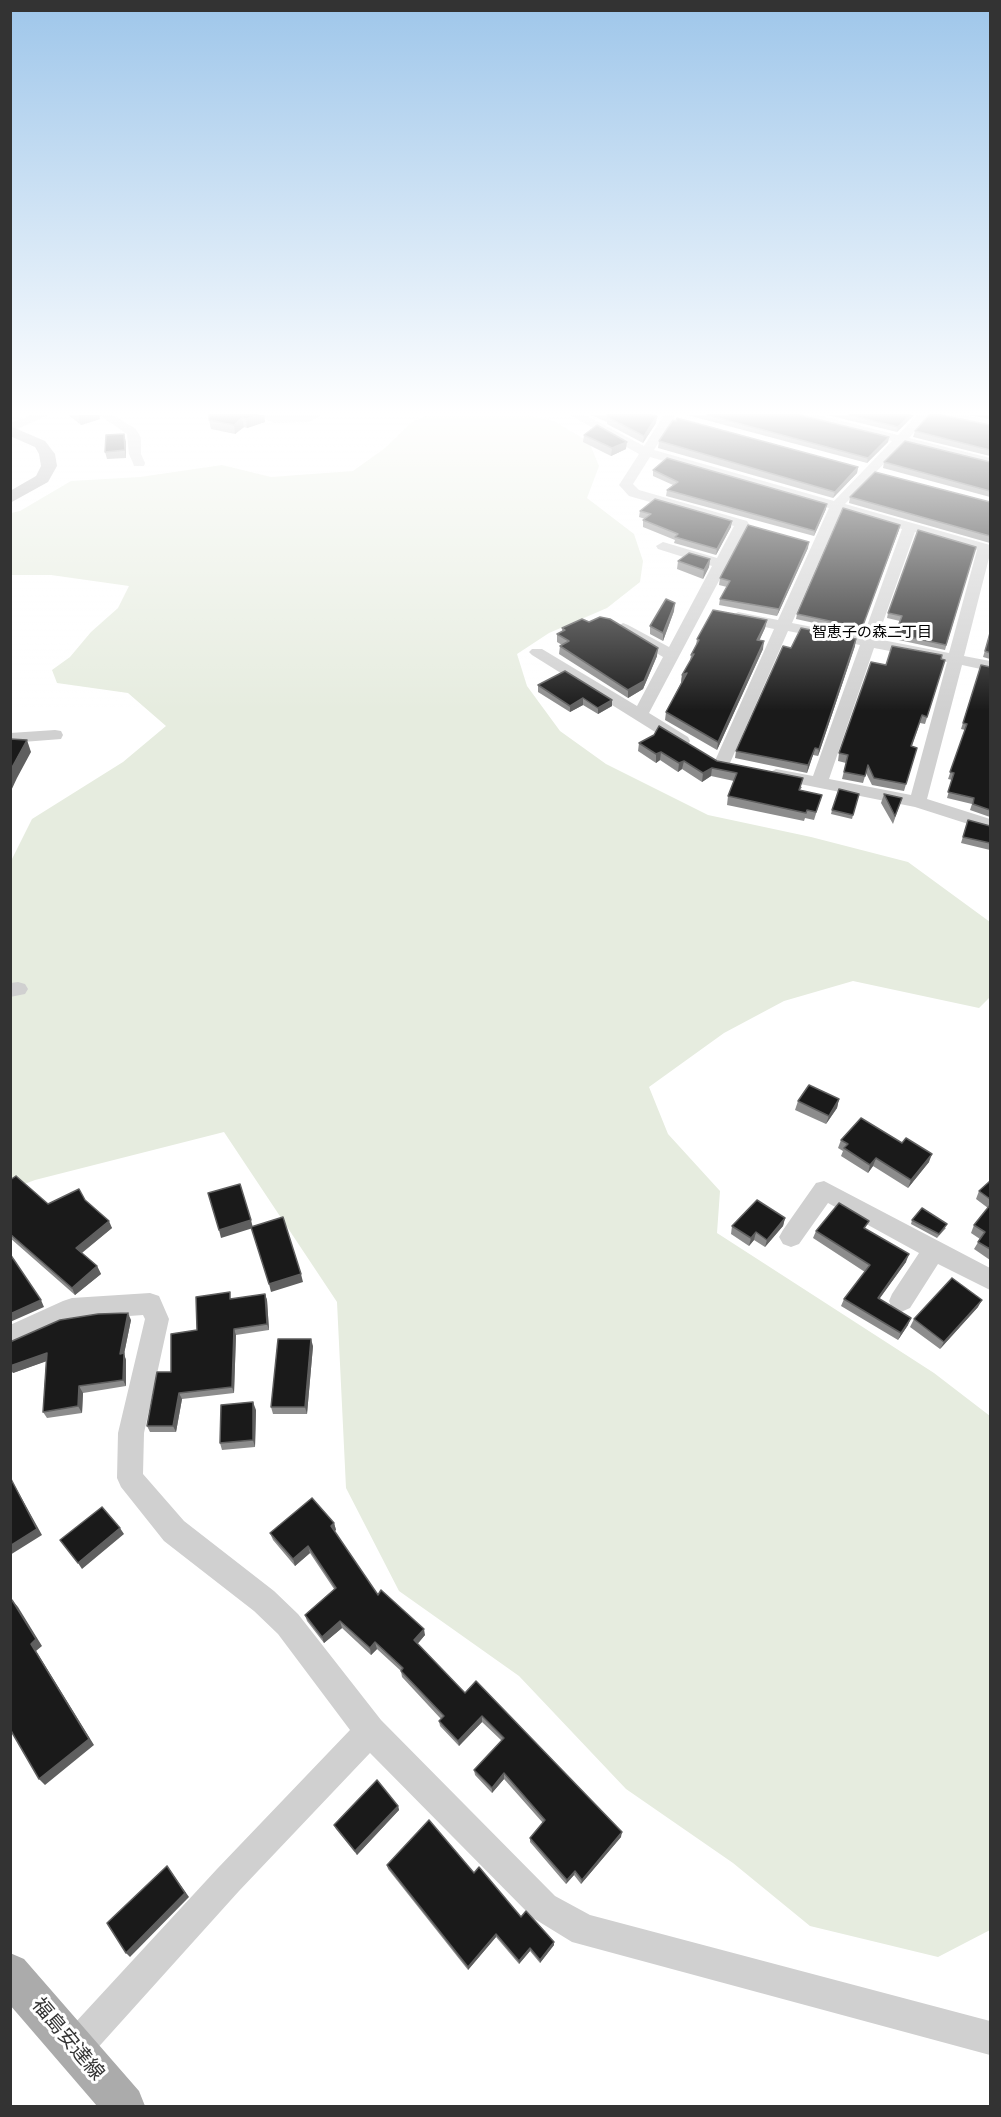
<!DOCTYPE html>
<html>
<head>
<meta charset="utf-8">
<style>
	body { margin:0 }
	#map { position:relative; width:1001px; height:2117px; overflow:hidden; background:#fff; font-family:Jost,sans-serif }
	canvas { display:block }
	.frame { position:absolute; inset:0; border:12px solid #333; pointer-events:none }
</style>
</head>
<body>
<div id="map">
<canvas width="1001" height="2117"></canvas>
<div class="frame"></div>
</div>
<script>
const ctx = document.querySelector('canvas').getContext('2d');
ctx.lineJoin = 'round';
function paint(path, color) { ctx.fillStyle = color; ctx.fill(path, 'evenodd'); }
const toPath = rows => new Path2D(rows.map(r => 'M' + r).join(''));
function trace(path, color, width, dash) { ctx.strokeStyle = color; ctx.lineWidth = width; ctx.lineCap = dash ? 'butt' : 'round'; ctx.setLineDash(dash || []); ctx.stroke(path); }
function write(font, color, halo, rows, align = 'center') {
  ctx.font = font + ' Jost,"Noto Sans JP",sans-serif'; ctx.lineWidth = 6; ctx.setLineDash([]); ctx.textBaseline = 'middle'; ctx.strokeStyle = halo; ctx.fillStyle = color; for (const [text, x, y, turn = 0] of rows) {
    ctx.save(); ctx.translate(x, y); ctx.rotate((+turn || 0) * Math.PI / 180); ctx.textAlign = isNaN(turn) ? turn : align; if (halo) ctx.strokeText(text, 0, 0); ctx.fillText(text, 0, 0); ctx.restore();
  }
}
const green = toPath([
	[428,415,528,415,554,421,589,442,599,466,587,498,634,534,643,561,640,582,607,608,549,633,517,654,527,686,560,731,606,764,708,815,811,837,908,862,990,922,990,997,979,1008,853,981,784,1001,724,1033,649,1087,668,1134,720,1191,717,1233,934,1373,990,1416,990,1930,938,1957,810,1926,733,1863,626,1789,519,1676,399,1591,346,1488,337,1302,224,1132,35,1180,11,1189,11,861,32,819,123,762,166,726,128,693,57,683,52,670,70,657,91,632,118,608,129,586,51,575,11,575,11,513,20,511,71,481,140,477,222,465,271,477,353,471,385,448,412,422]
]);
const minor = toPath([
	[32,415,49,415,10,432,10,423,32,415],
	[99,415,113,415,136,429,141,438,141,454,145,463,144,466,134,466,133,463,129,454,127,434,99,415],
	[255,415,323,415,309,422,274,423,255,415],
	[570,415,585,415,644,446,664,415,676,415,654,450,834,501,892,441,800,418,798,415,818,415,898,435,917,415,930,415,909,438,990,458,990,466,903,444,845,504,990,545,990,554,964,656,990,661,990,671,962,665,927,799,990,819,990,831,915,807,770,778,767,774,776,769,813,776,860,645,788,631,730,763,722,768,714,763,774,629,733,620,730,617,738,612,778,620,829,508,650,457,633,484,639,490,747,521,749,524,649,713,688,737,690,741,688,745,676,745,532,655,529,652,532,649,542,649,637,706,663,657,615,628,623,623,628,625,669,647,712,566,658,549,656,546,663,542,717,558,734,526,629,496,619,485,639,454,570,415],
	[841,511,902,529,863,637,792,623,841,511],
	[915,532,977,550,949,653,877,639,915,532],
	[874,648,947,662,911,795,829,779,874,648],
	[941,415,963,415,990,421,990,429,943,418,941,415],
	[55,730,61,731,63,735,61,739,10,743,10,733,55,730],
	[18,982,25,984,28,989,25,994,10,997,10,983,18,982],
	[824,1181,990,1268,990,1290,938,1264,910,1308,901,1312,892,1308,889,1301,892,1294,919,1253,828,1203,799,1244,791,1247,783,1244,779,1237,783,1230,816,1183,824,1181],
	[150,1293,159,1296,169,1319,144,1433,143,1474,184,1521,274,1591,298,1614,381,1720,555,1896,590,1915,990,2021,990,2055,572,1942,533,1918,370,1753,239,1891,85,2062,73,2067,61,2062,56,2050,61,2038,217,1869,350,1730,278,1634,254,1611,164,1541,121,1487,117,1478,118,1433,145,1319,143,1315,74,1320,10,1348,10,1325,63,1301,72,1298,150,1293]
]);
const major = toPath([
	[10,426,45,441,55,454,57,466,48,482,10,503,10,491,36,476,41,466,39,454,35,447,10,436,10,426],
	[10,1953,24,1959,139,2091,145,2106,97,2106,10,2005,10,1953]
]);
const wall = toPath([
	[68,415,99,415,100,419,81,425],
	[264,415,265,422,247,428,244,427,235,434,211,429,209,420],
	[591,415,652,415,657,416,656,423,643,443,607,424,607,422],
	[687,415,800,415,889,437,888,442,867,463],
	[827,415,914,415,897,432],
	[968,415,990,415,990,419],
	[990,425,990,456,913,437,915,431],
	[584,435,626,449,611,456,583,442],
	[659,441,858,467,857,473,833,498,658,448],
	[126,442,126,458,107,459,105,452],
	[884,462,990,462,990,497,883,468],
	[653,470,826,509,814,536,666,496,667,490,673,485,653,476],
	[850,497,990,502,990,543,849,503],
	[640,511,731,527,716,555,674,543,675,540,643,527,643,520,645,519,639,517],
	[900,525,860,633,796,619,797,614],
	[976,547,945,650,894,639,900,621,887,618,888,613],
	[808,548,777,616,719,605,720,599,727,587,719,585,720,578],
	[710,559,709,567,703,579,677,569,678,561],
	[674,611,663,641,650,634,650,626],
	[767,620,765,628,759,640,763,649,717,750,665,720,666,712,681,683,682,675,690,661,691,655,696,645,697,639],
	[589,622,657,656,643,689,628,698,559,654,560,646,562,645,557,642,557,634,562,632,562,628],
	[990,633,990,659,983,657],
	[855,646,818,756,813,755,807,773,735,758,736,751,791,648],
	[941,659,945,660,925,724,920,723,912,746,917,748,904,791,872,785,866,773,863,783,842,779,846,763,838,761,839,753,886,665],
	[981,665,990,667,990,817,970,810,972,804,947,798,952,780,948,779,965,730,961,729],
	[538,685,612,700,612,706,598,714,583,705,570,712,538,692],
	[639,743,717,761,802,787,800,790,822,795,814,820,805,818,804,821,727,805,728,796,734,781,711,776,702,782,682,769,678,772,660,760,656,763,638,751],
	[859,794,852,819,831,814,832,810],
	[884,794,902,798,893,824,881,803],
	[968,820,990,826,990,850,961,843],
	[839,1099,837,1108,826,1124,795,1110,798,1101],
	[841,1140,929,1162,908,1188,873,1166,868,1173,841,1156,843,1151,838,1148],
	[10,1180,48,1204,85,1200,112,1228,82,1253,97,1266,101,1274,75,1295,10,1238],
	[990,1181,990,1260,974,1249,980,1239,971,1233,974,1225,988,1208,976,1199,979,1191],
	[785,1218,783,1226,765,1247,754,1240,749,1246,731,1234,732,1226],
	[912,1220,946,1228,937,1238,911,1224],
	[866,1229,906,1262,879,1299,908,1325,898,1340,841,1306,844,1299,865,1272,813,1238,816,1231],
	[265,1294,267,1300,269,1330,236,1335,234,1393,182,1399,176,1432,150,1432,147,1426,197,1330,232,1299],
	[978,1307,940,1349,910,1327,914,1319],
	[131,1320,124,1354,126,1360,126,1386,83,1393,82,1413,47,1418,43,1412,46,1361,13,1373,10,1368,10,1342],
	[313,1346,307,1414,273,1414,271,1407],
	[256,1410,255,1447,222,1450,220,1443],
	[334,1523,336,1530,334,1532,378,1595,425,1635,417,1644,465,1693,621,1837,581,1884,574,1875,566,1884,530,1842,530,1838,543,1823,504,1779,492,1793,475,1775,474,1770,502,1741,482,1722,459,1746,440,1726,439,1721,441,1719,402,1677,401,1671,377,1649,371,1655,342,1628,324,1643,307,1621,305,1615,334,1589,310,1553,295,1566,273,1540,270,1533],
	[398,1806,399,1810,357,1855,336,1829,334,1825],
	[387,1865,474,1873,521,1917,554,1945,540,1963,530,1951,519,1964,496,1937,468,1970,388,1869]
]);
const shadedWall = toPath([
	[80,415,99,415,100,419,81,425,78,416],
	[258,415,264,415,265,422,247,428,246,419],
	[910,415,914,415,897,432,898,427],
	[657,416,656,423,643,443,644,436],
	[242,418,244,427,235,434,234,425],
	[124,434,126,442,126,458,125,450],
	[889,437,888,442,867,463,868,458],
	[627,442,626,449,611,456,612,448],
	[858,467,857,473,833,498,835,492],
	[827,504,826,509,814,536,815,531],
	[732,521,731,527,716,555,717,549],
	[900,525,899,530,860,633,862,628],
	[809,542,808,548,777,616,779,609],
	[710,559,709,567,703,579,704,570],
	[675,603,674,611,663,641,663,633],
	[767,620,765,628,756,648,757,640],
	[856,639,855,646,818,756,819,749],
	[764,641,763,649,717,750,718,742],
	[658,648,657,656,643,689,628,698,628,690],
	[687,673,681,683,682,675],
	[583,698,583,705,570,712,570,706],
	[612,700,612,706,598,714,598,708],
	[27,740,31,752,17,778,10,793,10,771],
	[815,748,813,755,807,773,808,765],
	[661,752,660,760,656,763,656,754],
	[684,761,682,769,678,772,679,763],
	[712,768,711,776,702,782,703,773],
	[839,1099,837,1108,826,1124,829,1116],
	[932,1154,929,1162,908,1188,911,1180],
	[876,1158,873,1166,868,1173,870,1165],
	[785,1218,783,1226,765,1247,767,1240],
	[251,1220,253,1228,221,1238,219,1230],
	[109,1221,112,1228,79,1255,76,1248],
	[756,1232,754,1240,749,1246,751,1238],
	[909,1254,906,1262,875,1305,878,1298],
	[97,1266,101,1274,75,1295,72,1288],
	[301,1274,303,1282,271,1292,269,1284],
	[265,1294,267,1300,269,1330,267,1324],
	[41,1300,44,1307,10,1322,10,1314],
	[982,1300,978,1307,940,1349,944,1342],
	[128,1313,131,1320,124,1354,126,1360,126,1386,123,1380,120,1354],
	[911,1318,908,1325,898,1340,901,1333],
	[234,1329,236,1335,234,1393,232,1387],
	[311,1339,313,1346,307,1414,305,1407],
	[47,1353,50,1360,13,1373,10,1368,10,1365],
	[79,1386,83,1393,82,1413,78,1406],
	[179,1393,182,1399,176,1432,173,1426],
	[253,1402,256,1410,255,1447,253,1440],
	[11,1479,42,1535,10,1555,10,1546],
	[334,1523,336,1530,332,1533,331,1526],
	[120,1528,124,1534,82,1569,78,1563],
	[308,1546,310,1553,295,1566,293,1559],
	[12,1600,18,1607,42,1646,36,1651,94,1745,45,1785,39,1779,31,1644],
	[340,1621,342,1628,324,1643,322,1637],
	[424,1629,425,1635,415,1647,414,1640],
	[375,1642,377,1649,371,1655,370,1648],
	[482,1716,482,1722,459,1746,458,1741],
	[504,1773,504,1779,492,1793,492,1788],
	[398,1806,399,1810,357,1855,355,1851],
	[622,1832,621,1837,581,1884,582,1880],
	[167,1866,189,1897,130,1957,126,1953],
	[575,1871,574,1875,566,1884,567,1880],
	[496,1934,496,1937,468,1970,468,1967],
	[554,1942,554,1945,540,1963,540,1960],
	[530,1948,530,1951,519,1964,519,1961]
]);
const building = toPath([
	[209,415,258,415,246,419,242,418,234,425,209,420,209,415],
	[607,415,652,415,657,416,644,436,607,417,609,416,607,415],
	[707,415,800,415,889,437,868,458,707,415],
	[849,415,910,415,898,427,849,415],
	[929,415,942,415,990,425,990,450,915,431,929,415],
	[677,418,858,467,835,492,659,441,673,420,676,421,677,418],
	[597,425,627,442,612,448,584,435,597,425],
	[124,434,125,450,105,452,106,435,124,434],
	[905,441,990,462,990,491,884,462,905,441],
	[667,458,827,504,815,531,667,490,678,482,653,470,667,458],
	[875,472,990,502,990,536,850,497,875,472],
	[655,499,732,521,717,549,675,537,678,534,643,520,651,514,640,511,655,499],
	[843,508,900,525,862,628,797,614,843,508],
	[748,525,809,542,779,609,720,599,730,581,720,578,748,525],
	[918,530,976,547,946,645,895,634,902,616,888,613,918,530],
	[689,553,710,559,704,570,678,561,689,553],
	[666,599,675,603,663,633,650,626,666,599],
	[713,610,767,620,757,640,764,641,718,742,666,712,687,673,682,675,694,654,691,655,699,640,697,639,713,610],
	[600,617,610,619,658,648,644,681,628,690,560,646,569,641,557,634,565,630,562,628,582,619,589,622,600,617],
	[801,628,856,639,819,749,815,748,808,765,736,751,783,646,791,648,801,628],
	[990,633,990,653,985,651,990,633],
	[892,646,942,655,941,659,945,660,927,717,922,715,911,746,917,748,906,784,874,778,868,765,865,776,844,772,848,755,839,753,871,662,886,665,892,646],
	[981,665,990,667,990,810,973,804,974,798,948,792,954,773,950,772,967,724,963,723,981,665],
	[565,671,612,700,598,708,583,698,570,706,538,685,565,671],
	[659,726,717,761,803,778,799,790,822,795,816,812,807,810,806,813,728,796,737,773,712,768,703,773,684,761,679,763,661,752,656,754,639,743,654,735,659,726],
	[10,739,27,740,10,771,10,739],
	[839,789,859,794,853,815,832,810,839,789],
	[884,794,902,798,895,816,884,794],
	[968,820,990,826,990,843,963,837,968,820],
	[809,1085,839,1099,829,1116,798,1101,809,1085],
	[861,1118,902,1143,906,1138,932,1154,911,1180,876,1158,870,1165,844,1148,848,1144,841,1140,861,1118],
	[16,1176,48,1204,79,1189,85,1200,109,1221,76,1248,97,1266,72,1288,10,1234,10,1180,16,1176],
	[990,1181,990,1199,979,1191,990,1181],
	[240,1184,251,1220,219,1230,208,1193,240,1184],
	[757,1200,785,1218,767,1240,756,1232,751,1238,732,1226,757,1200],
	[839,1203,869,1221,864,1228,909,1254,878,1298,911,1318,901,1333,844,1299,870,1265,816,1231,839,1203],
	[990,1205,990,1249,978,1242,985,1232,974,1225,990,1205],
	[922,1208,947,1224,939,1234,912,1220,922,1208],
	[283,1217,301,1274,269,1284,251,1227,283,1217],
	[10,1254,41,1300,10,1314,10,1254],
	[952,1278,982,1300,944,1342,914,1319,952,1278],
	[230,1292,230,1299,265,1294,267,1324,234,1329,232,1387,179,1393,173,1426,147,1426,157,1372,171,1372,171,1334,197,1330,196,1297,230,1292],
	[128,1313,120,1354,124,1353,123,1380,79,1386,78,1406,43,1412,47,1353,10,1366,10,1342,60,1320,98,1314,128,1313],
	[278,1339,311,1339,305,1407,271,1407,278,1339],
	[253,1402,253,1440,220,1443,221,1405,253,1402],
	[11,1479,37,1529,10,1546,10,1480,11,1479],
	[312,1498,334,1523,331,1526,378,1595,381,1590,424,1629,414,1640,465,1693,476,1681,622,1832,582,1880,575,1871,567,1880,530,1838,545,1820,504,1773,492,1788,474,1770,504,1738,482,1716,458,1741,439,1721,444,1716,401,1671,403,1668,375,1642,370,1648,340,1621,322,1637,305,1615,336,1588,308,1546,293,1559,270,1533,312,1498],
	[102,1507,120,1528,78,1563,60,1540,102,1507],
	[12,1600,36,1639,31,1644,89,1739,39,1779,10,1729,10,1601,12,1600],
	[377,1780,398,1806,355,1851,334,1825,377,1780],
	[429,1820,474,1873,479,1867,521,1917,526,1911,554,1942,540,1960,530,1948,519,1961,496,1934,468,1967,387,1865,429,1820],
	[167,1866,185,1893,126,1953,107,1923,167,1866]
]);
const farNeighbourhoodnames = [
	["智恵子の森二丁目",872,633]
];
const nearStreetnames = [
	["福島安達線",67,2040,50]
];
paint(green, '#e6ecdf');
paint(minor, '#d0d0d0');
paint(major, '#ababab');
paint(wall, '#8c8c8c');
paint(shadedWall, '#5f5f5f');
paint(building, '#1a1a1a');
trace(building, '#5f5f5f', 1.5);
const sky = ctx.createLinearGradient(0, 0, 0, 711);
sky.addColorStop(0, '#9ec6ea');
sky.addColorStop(0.58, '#fff');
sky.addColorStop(1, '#ffffff00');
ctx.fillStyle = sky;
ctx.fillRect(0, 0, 1001, 711);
write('15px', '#000', '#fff', farNeighbourhoodnames);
write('20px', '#333', '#fff', nearStreetnames);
</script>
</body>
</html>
